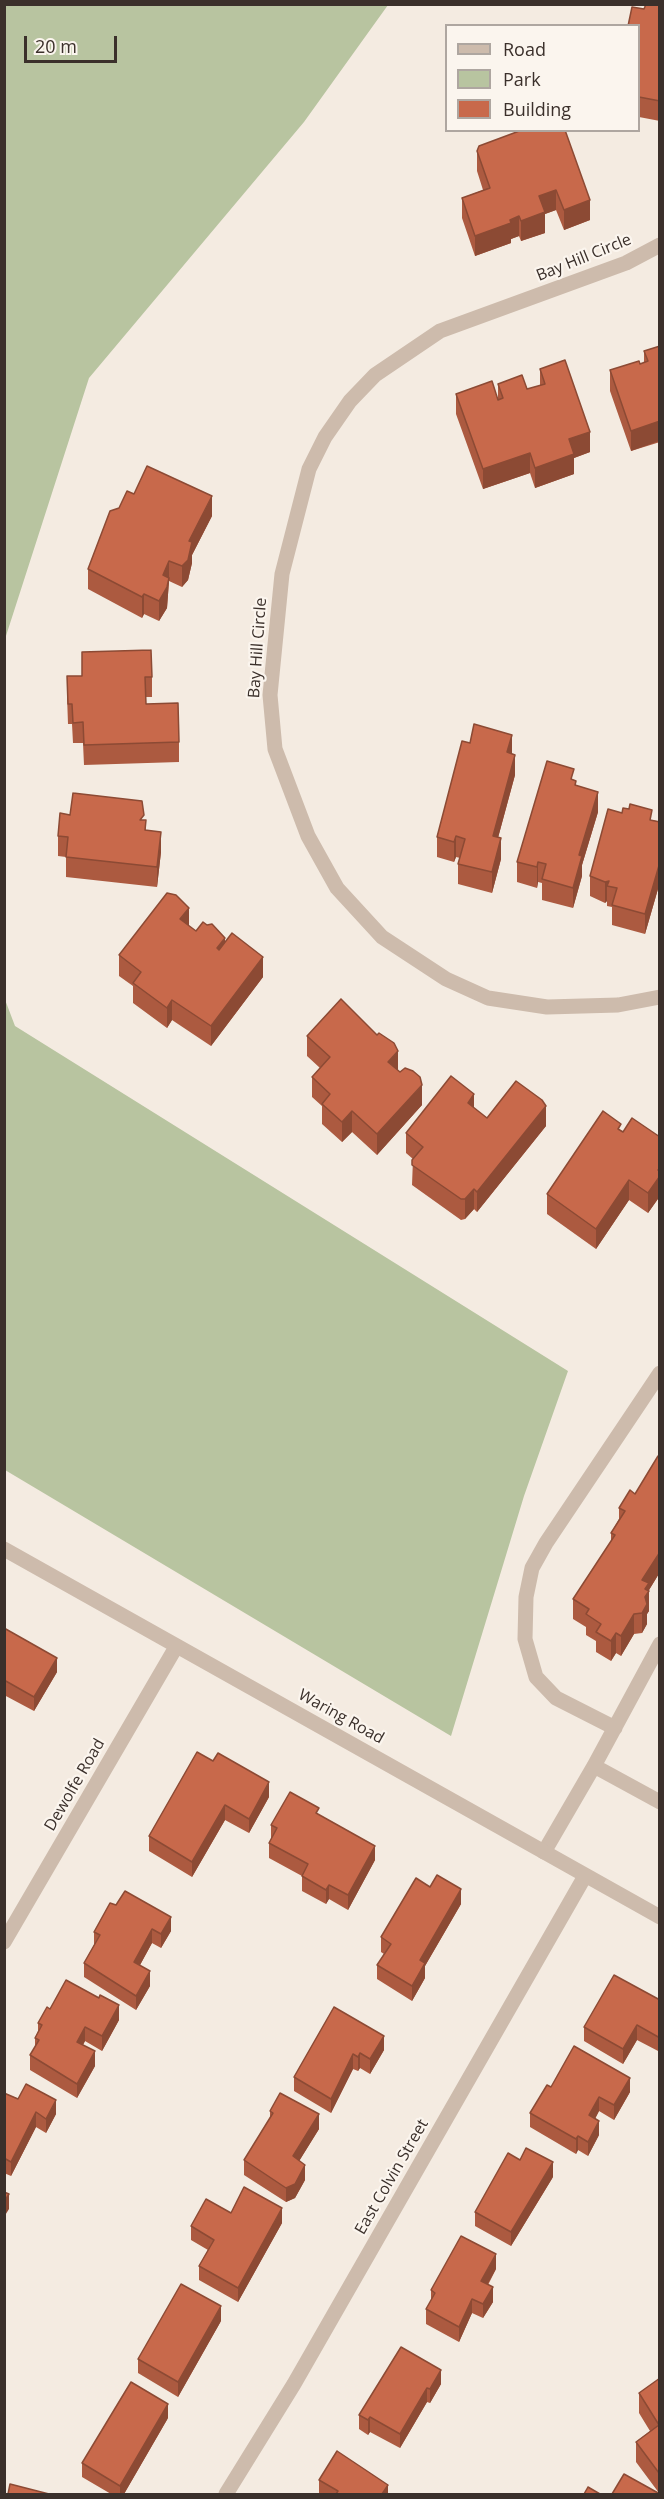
<!DOCTYPE html>
<html>
<head>
<meta charset="utf-8">
<style>
	body { margin:0 }
	#map { position:relative; width:664px; height:2499px; overflow:hidden; background:#f4ebe1; font-family:"Open Sans",sans-serif }
	canvas { display:block }
	.frame { position:absolute; inset:0; border:6px solid #3b302b; pointer-events:none }
	.legend { position:absolute; left:445px; top:24px; width:195px; height:108px; box-sizing:border-box; background:#fbf5ee; border:2px solid #aea6a0; margin:0; padding:8px 10px; list-style:none; font-size:18px; color:#3b302b }
	.legend li { display:flex; align-items:center; gap:12px; height:30px }
	.legend b { width:30px; border:2px solid #aea6a0 }
	.scale { position:absolute; left:24px; top:36px; width:93px; height:27px; box-sizing:border-box; border:3px solid #3b302b; border-top:0; padding-left:8px; font-size:18px; line-height:21px; white-space:nowrap; color:#3b302b; -webkit-text-stroke:4px #fbf5ee; paint-order:stroke }
</style>
</head>
<body>
<div id="map">
<canvas width="664" height="2499"></canvas>
<div class="frame"></div>
<ul class="legend">
<li><b style="height:8px;background:#cdbbac"></b>Road</li>
<li><b style="height:16px;background:#b8c4a0"></b>Park</li>
<li><b style="height:16px;background:#c8694b"></b>Building</li>
</ul>
<div class="scale">20 m</div>
</div>
<script>
const ctx = document.querySelector('canvas').getContext('2d');
ctx.lineJoin = 'round';
function paint(path, color) { ctx.fillStyle = color; ctx.fill(path, 'evenodd'); }
const toPath = rows => new Path2D(rows.map(r => 'M' + r).join(''));
function trace(path, color, width, dash) { ctx.strokeStyle = color; ctx.lineWidth = width; ctx.lineCap = dash ? 'butt' : 'round'; ctx.setLineDash(dash || []); ctx.stroke(path); }
function write(font, color, halo, rows, align = 'center') {
  ctx.font = font + ' "Open Sans",sans-serif'; ctx.lineWidth = 4.5; ctx.setLineDash([]); ctx.textBaseline = 'middle'; ctx.strokeStyle = halo; ctx.fillStyle = color; for (const [text, x, y, turn = 0] of rows) {
    ctx.save(); ctx.translate(x, y); ctx.rotate((+turn || 0) * Math.PI / 180); ctx.textAlign = isNaN(turn) ? turn : align; if (halo) ctx.strokeText(text, 0, 0); ctx.fillText(text, 0, 0); ctx.restore();
  }
}
const green = toPath([
	[5,4,388,5,304,122,89,378,5,639],
	[4,997,15,1026,568,1371,524,1496,451,1736,5,1470]
]);
const lane = toPath([
	[615,1728,556,1698,536,1677,525,1639,526,1597,532,1568,546,1543,660,1373],
	[594,1766,660,1802],
	[544,1852,594,1766,660,1644]
]);
const street = toPath([
	[660,245,626,263,440,331,375,375,350,401,325,437,309,469,282,574,270,695,275,749,308,836,337,888,382,937,446,979,488,998,547,1007,618,1005,660,997],
	[4,1549,660,1917],
	[4,1942,176,1647],
	[226,2494,294,2384,585,1876]
]);
const wall = toPath([
	[660,4,660,121,639,117,639,26,644,9],
	[522,130,590,220,564,230,556,210,545,214,545,233,521,241,519,236,511,239,511,243,475,256,462,218,462,198,483,190,477,171,477,151],
	[660,346,660,442,631,451,610,391,610,370,644,363,644,351],
	[540,369,590,452,574,458,574,474,535,488,530,473,483,489,456,414,456,394,498,398,498,384,527,389,540,386],
	[134,494,212,516,192,555,192,563,188,580,182,587,169,581,167,608,159,621,144,614,142,618,88,589,88,569,119,508],
	[82,652,152,677,152,697,146,697,146,704,179,742,179,762,84,765,83,743,73,743,72,724,68,724,67,696,67,676,82,676],
	[512,754,515,775,498,838,501,859,492,893,458,884,458,864,460,858,456,857,454,862,437,857,437,837],
	[574,780,576,786,598,812,582,865,582,876,573,908,542,900,542,883,538,882,537,888,517,882,517,862],
	[144,820,146,830,161,852,157,887,66,877,66,857,58,856,58,836],
	[652,820,660,822,660,882,645,934,612,925,612,907,607,906,607,901,605,903,590,896,590,876],
	[189,926,196,931,225,943,263,977,211,1046,172,1020,167,1028,133,1003,133,986,119,976,119,955],
	[307,1036,398,1071,422,1105,377,1155,352,1132,342,1142,322,1124,322,1106,312,1097,312,1077,320,1068,307,1056],
	[474,1108,487,1118,546,1126,477,1212,474,1209,465,1219,461,1220,412,1185,413,1159,406,1153,406,1133],
	[621,1131,660,1137,660,1196,648,1213,629,1200,596,1249,547,1214,547,1194],
	[660,1457,660,1572,649,1590,649,1611,647,1614,647,1624,642,1633,634,1634,621,1656,616,1653,611,1661,596,1652,596,1641,586,1635,586,1627,573,1619,573,1599,611,1541,611,1533,619,1519,619,1508,635,1494],
	[4,1628,57,1672,34,1711,4,1695],
	[197,1752,269,1797,249,1833,225,1820,192,1877,149,1851,149,1836],
	[319,1815,375,1860,348,1910,329,1899,326,1904,302,1891,302,1876,269,1858,269,1843,271,1840,271,1825],
	[430,1887,461,1904,425,1966,425,1978,412,2001,377,1979,377,1965,384,1954,381,1952,381,1937],
	[110,1903,171,1931,161,1948,152,1943,140,1965,150,1986,136,2010,84,1977,84,1963,94,1945,94,1932],
	[660,2000,660,2052,637,2040,623,2064,584,2041,584,2027],
	[334,2007,384,2050,370,2074,360,2068,358,2071,353,2069,331,2113,294,2091,294,2077],
	[50,2009,119,2020,102,2051,85,2041,83,2045,95,2066,77,2098,30,2070,30,2055,35,2047,35,2038,38,2031,38,2023],
	[551,2087,630,2092,614,2120,599,2111,595,2119,599,2135,588,2156,578,2150,576,2154,530,2127,530,2113],
	[4,2093,56,2114,46,2133,36,2127,11,2176,4,2173],
	[270,2111,319,2129,299,2161,305,2180,295,2198,286,2202,244,2175,244,2160,270,2118],
	[553,2177,511,2246,475,2226,475,2212],
	[282,2223,238,2302,199,2280,199,2266,208,2250,191,2240,191,2226],
	[496,2269,488,2285,493,2302,483,2318,472,2313,459,2342,426,2324,426,2309,431,2301,431,2290],
	[221,2321,178,2397,138,2373,138,2359],
	[401,2347,441,2384,430,2403,427,2402,400,2448,370,2432,368,2435,359,2429,359,2415],
	[660,2378,660,2493,659,2493,636,2462,636,2442,650,2431,639,2413,639,2393],
	[168,2418,124,2494,111,2494,82,2477,82,2463],
	[319,2480,388,2494,319,2494]
]);
const shadedWall = toPath([
	[556,190,556,210,545,214,545,233,521,241,521,221,539,196],
	[590,200,590,220,564,230,564,210],
	[519,216,519,236,511,239,511,243,475,256,475,236,510,220],
	[659,421,659,441,631,451,631,431],
	[590,432,590,452,574,458,574,474,535,488,535,468,569,439],
	[530,453,530,473,483,489,483,469],
	[212,496,212,516,192,555,192,563,188,580,182,587,182,566,189,541],
	[169,561,169,581,167,608,159,621,159,601,163,575],
	[144,594,144,614,142,618,142,597],
	[512,735,512,755,507,752],
	[515,755,515,775,493,856,493,836],
	[598,792,598,812,582,865,582,876,573,908,573,888,579,855],
	[161,832,161,852,157,887,157,867],
	[456,836,456,857,454,862,454,842],
	[501,838,501,859,492,893,492,872],
	[538,862,538,882,537,888,537,867],
	[660,862,660,882,645,934,645,914],
	[609,881,607,886,607,901,605,903,605,882],
	[189,908,189,928,180,919],
	[225,938,225,958,217,948],
	[263,957,263,977,211,1046,211,1026],
	[172,1000,172,1020,167,1028,167,1008],
	[398,1051,398,1071,388,1062],
	[422,1085,422,1105,377,1155,377,1134],
	[474,1094,474,1114,468,1103],
	[546,1106,546,1126,477,1212,477,1192],
	[352,1111,352,1132,342,1142,342,1122],
	[660,1168,660,1196,648,1213,648,1193],
	[629,1180,629,1200,596,1249,596,1229],
	[474,1189,474,1209,465,1219,465,1199],
	[660,1552,660,1572,649,1590,649,1611,647,1614,647,1624,642,1633,642,1580],
	[634,1614,634,1634,621,1656,621,1636],
	[616,1633,616,1653,611,1661,611,1641],
	[57,1658,57,1672,34,1711,34,1697],
	[5,1741,5,1756,4,1758,4,1743],
	[269,1782,269,1797,249,1833,249,1819],
	[225,1805,225,1820,192,1877,192,1862],
	[375,1846,375,1860,348,1910,348,1895],
	[329,1885,329,1899,326,1904,326,1890],
	[461,1889,461,1904,425,1966,425,1978,412,2001,412,1986,420,1960],
	[171,1917,171,1931,161,1948,161,1934],
	[152,1929,152,1943,134,1976,134,1962],
	[150,1971,150,1986,136,2010,136,1996],
	[119,2005,119,2020,102,2051,102,2036],
	[637,2025,637,2040,623,2064,623,2049],
	[85,2027,85,2041,77,2056,77,2042],
	[384,2036,384,2050,370,2074,370,2059],
	[95,2051,95,2066,77,2098,77,2084],
	[360,2053,360,2068,358,2071,358,2057],
	[353,2054,353,2069,331,2113,331,2099],
	[630,2078,630,2092,614,2120,614,2105],
	[599,2097,599,2111,589,2130,589,2115],
	[56,2100,56,2114,46,2133,46,2119],
	[36,2112,36,2127,11,2176,11,2162],
	[319,2114,319,2129,293,2171,293,2156],
	[599,2121,599,2135,588,2156,588,2142],
	[578,2136,578,2150,576,2154,576,2139],
	[553,2162,553,2177,511,2246,511,2232],
	[305,2165,305,2180,295,2198,286,2202,286,2188],
	[9,2194,9,2209,4,2217,4,2202],
	[282,2208,282,2223,238,2302,238,2288],
	[496,2254,496,2269,481,2296,481,2281],
	[493,2287,493,2302,483,2318,483,2304],
	[472,2299,472,2313,459,2342,459,2327],
	[221,2306,221,2321,178,2397,178,2382],
	[441,2370,441,2384,430,2403,430,2389],
	[427,2388,427,2402,400,2448,400,2434],
	[168,2404,168,2418,124,2494,120,2494,120,2486],
	[370,2417,370,2432,368,2435,368,2420],
	[660,2472,660,2493,659,2493,659,2473],
	[388,2485,388,2494,382,2494]
]);
const building = toPath([
	[646,4,660,4,660,101,639,97,639,26,628,26,632,7,644,9,646,4],
	[522,130,565,130,590,200,564,210,556,190,539,196,545,212,521,221,519,216,510,220,511,223,475,236,462,198,490,188,477,151,479,146,522,130],
	[660,346,660,421,631,431,610,370,639,361,640,364,648,361,644,351,660,346],
	[565,360,590,432,569,439,574,454,535,468,530,453,483,469,456,394,492,381,498,400,503,398,498,384,522,375,527,389,545,384,540,369,565,360],
	[147,466,212,496,189,541,192,542,188,560,182,566,169,561,163,575,169,578,167,587,159,601,144,594,142,597,88,569,110,511,119,508,127,491,134,494,147,466],
	[151,650,152,677,145,677,146,704,178,703,179,742,84,745,83,722,73,723,72,704,68,704,67,676,82,676,82,652,151,650],
	[474,724,512,735,507,752,515,755,493,836,501,838,492,872,458,864,465,839,456,836,454,842,437,837,462,741,470,743,474,724],
	[547,761,574,769,571,779,576,781,575,785,598,792,579,855,582,856,573,888,542,879,546,864,538,862,537,867,517,862,547,761],
	[73,793,142,801,144,815,140,820,146,820,145,830,161,832,157,867,66,857,68,837,58,836,60,813,70,815,73,793],
	[630,804,652,810,650,820,660,822,660,862,645,914,612,905,617,888,607,886,609,881,605,882,590,876,608,809,622,813,623,808,629,809,630,804],
	[167,893,176,895,189,908,180,919,196,931,203,922,207,925,212,924,225,938,217,948,219,950,232,933,263,957,211,1026,172,1000,167,1008,133,983,141,972,119,955,167,893],
	[341,999,377,1035,379,1033,394,1043,398,1051,388,1062,400,1072,405,1068,413,1071,420,1077,422,1085,377,1134,352,1111,342,1122,322,1104,330,1094,312,1077,330,1057,307,1036,341,999],
	[451,1076,474,1094,468,1103,487,1118,516,1081,542,1100,546,1106,477,1192,474,1189,465,1199,461,1199,412,1165,412,1160,423,1147,406,1133,451,1076],
	[603,1111,621,1124,618,1129,623,1132,632,1118,660,1137,660,1168,658,1170,660,1171,660,1176,648,1193,629,1180,596,1229,547,1194,603,1111],
	[658,1456,660,1457,660,1552,642,1580,649,1583,645,1589,649,1591,645,1597,647,1604,642,1613,634,1614,621,1636,616,1633,611,1641,596,1632,601,1624,586,1614,589,1609,573,1599,615,1535,611,1533,625,1511,619,1508,630,1490,635,1494,658,1456],
	[4,1628,57,1658,34,1697,4,1680,4,1628],
	[197,1752,213,1761,218,1753,269,1782,249,1819,225,1805,192,1862,149,1836,197,1752],
	[290,1792,319,1808,316,1813,375,1846,348,1895,329,1885,326,1890,302,1876,308,1864,269,1843,277,1828,271,1825,290,1792],
	[437,1875,461,1889,420,1960,425,1963,412,1986,377,1965,391,1944,381,1937,416,1878,430,1887,437,1875],
	[125,1891,171,1917,161,1934,152,1929,134,1962,150,1971,136,1996,84,1963,100,1935,94,1932,110,1903,116,1905,125,1891],
	[614,1975,660,2000,660,2038,637,2025,623,2049,584,2027,614,1975],
	[66,1980,99,1998,100,1995,119,2005,102,2036,85,2027,77,2042,95,2051,77,2084,30,2055,39,2040,35,2038,42,2025,38,2023,47,2007,50,2009,66,1980],
	[334,2007,384,2036,370,2059,360,2053,358,2057,353,2054,331,2099,294,2077,334,2007],
	[574,2046,630,2078,614,2105,599,2097,589,2115,599,2121,588,2142,578,2136,576,2139,530,2113,547,2085,551,2087,574,2046],
	[26,2084,56,2100,46,2119,36,2112,11,2162,4,2158,4,2093,18,2099,26,2084],
	[280,2093,319,2114,293,2156,305,2165,295,2184,286,2188,244,2160,273,2113,270,2111,280,2093],
	[526,2148,553,2162,511,2232,475,2212,508,2153,520,2160,526,2148],
	[244,2187,282,2208,238,2288,199,2266,214,2240,191,2226,206,2199,231,2213,244,2187],
	[4,2192,9,2194,4,2202,4,2192],
	[461,2236,496,2254,481,2281,493,2287,483,2304,472,2299,459,2327,426,2309,435,2293,431,2290,461,2236],
	[181,2284,221,2306,178,2382,138,2359,181,2284],
	[401,2347,441,2370,430,2389,427,2388,400,2434,370,2417,368,2420,359,2415,401,2347],
	[660,2378,660,2472,659,2473,636,2442,659,2425,639,2393,660,2378],
	[131,2382,168,2404,120,2486,82,2463,131,2382],
	[337,2451,388,2485,382,2494,336,2494,338,2491,319,2480,337,2451],
	[624,2474,660,2494,612,2494,624,2474],
	[10,2484,49,2494,8,2494,10,2484],
	[588,2487,600,2494,584,2494,588,2487]
]);
const streetNames = [
	["Bay Hill Circle",584,258,-22],
	["Bay Hill Circle",258,648,-86],
	["Waring Road",341,1717,29],
	["Dewolfe Road",75,1785,-60],
	["East Colvin Street",392,2177,-60]
];
paint(green, '#b8c4a0');
trace(lane, '#cdbbac', 15);
trace(street, '#cdbbac', 15);
paint(wall, '#ac5a40');
paint(shadedWall, '#8c4a34');
paint(building, '#c8694b');
trace(building, '#8c4a34', 1.5);
write('16px', '#3b302b', '#fbf5ee', streetNames);
</script>
</body>
</html>
